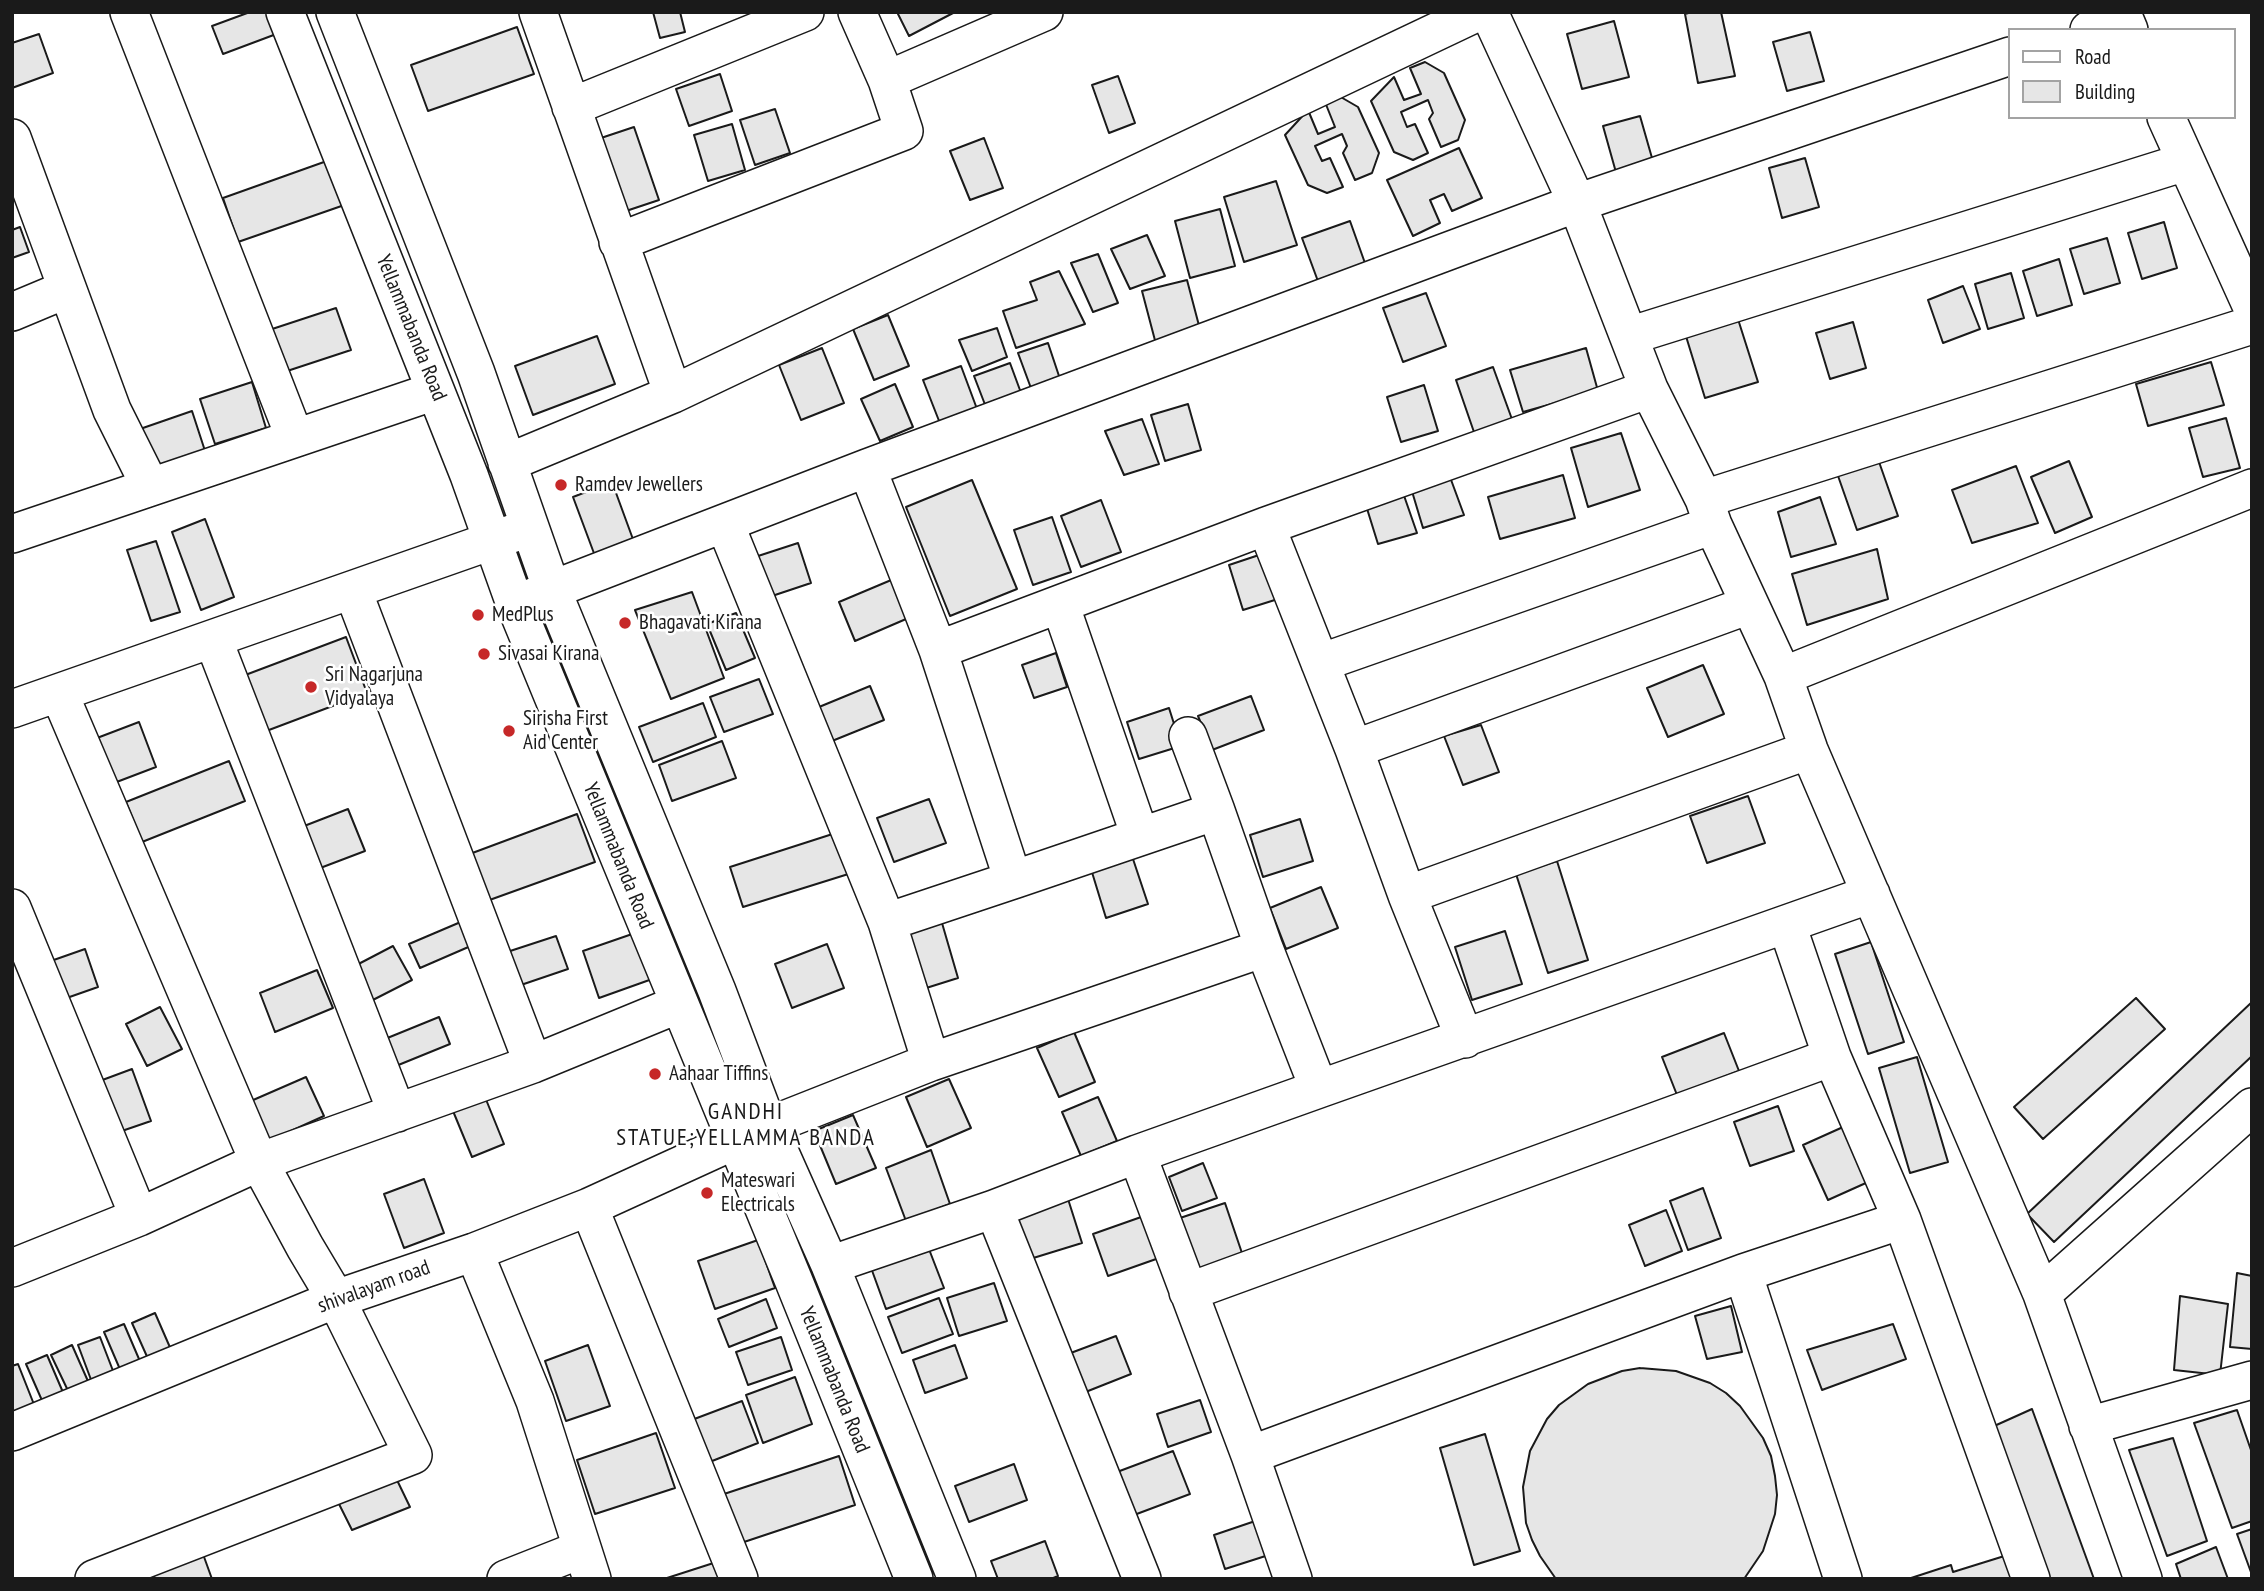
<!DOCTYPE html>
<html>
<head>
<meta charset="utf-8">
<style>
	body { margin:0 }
	#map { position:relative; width:2264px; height:1591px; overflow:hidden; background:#fff; font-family:"PT Sans Narrow",sans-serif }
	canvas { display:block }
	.frame { position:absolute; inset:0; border:14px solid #1a1a1a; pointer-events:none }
	.legend { position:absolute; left:2008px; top:28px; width:228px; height:91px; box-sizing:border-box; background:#fff; border:2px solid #a3a3a3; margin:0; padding:9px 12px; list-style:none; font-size:21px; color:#1a1a1a }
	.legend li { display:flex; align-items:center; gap:14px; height:35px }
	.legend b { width:35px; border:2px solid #a3a3a3 }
</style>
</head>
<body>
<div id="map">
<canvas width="2264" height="1591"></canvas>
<div class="frame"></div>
<ul class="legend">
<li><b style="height:9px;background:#fff"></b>Road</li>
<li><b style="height:19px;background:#e6e6e6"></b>Building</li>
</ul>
</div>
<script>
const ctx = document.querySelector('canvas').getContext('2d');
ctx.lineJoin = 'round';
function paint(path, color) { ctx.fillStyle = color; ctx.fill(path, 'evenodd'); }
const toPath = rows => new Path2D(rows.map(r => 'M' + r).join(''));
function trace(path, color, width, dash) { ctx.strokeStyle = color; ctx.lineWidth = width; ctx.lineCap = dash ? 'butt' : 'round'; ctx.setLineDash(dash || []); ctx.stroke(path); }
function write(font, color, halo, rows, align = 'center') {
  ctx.font = font + ' "PT Sans Narrow",sans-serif'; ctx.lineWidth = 5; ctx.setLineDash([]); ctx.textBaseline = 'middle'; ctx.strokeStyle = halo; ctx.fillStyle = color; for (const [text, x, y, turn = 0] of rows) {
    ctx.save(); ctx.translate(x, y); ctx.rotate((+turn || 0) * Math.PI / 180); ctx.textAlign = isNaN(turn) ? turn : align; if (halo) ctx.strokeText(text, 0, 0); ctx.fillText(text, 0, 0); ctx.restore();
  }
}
const building = toPath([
	[250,12,272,12,279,33,223,54,212,26,250,12],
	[653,12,680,12,685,32,660,38,653,12],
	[897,12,955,12,909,36,897,12],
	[1692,12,1721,12,1735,76,1698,83,1685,14,1692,12],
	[1614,21,1629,77,1582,89,1567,34,1614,21],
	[517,27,534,74,428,111,411,65,517,27],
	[1810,32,1824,81,1787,91,1773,42,1810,32],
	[39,34,53,73,12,88,12,43,39,34],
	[1425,62,1444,73,1465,120,1458,140,1441,147,1429,119,1433,113,1428,100,1401,112,1407,127,1415,124,1428,153,1413,160,1394,152,1371,101,1394,77,1404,100,1421,94,1410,68,1425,62],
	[720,74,732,111,689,126,676,89,720,74],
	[1118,76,1135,123,1109,133,1092,85,1118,76],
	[1339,96,1358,107,1379,153,1372,173,1355,180,1343,153,1347,146,1342,134,1315,146,1322,161,1330,158,1343,187,1327,193,1308,185,1285,135,1308,110,1318,134,1335,127,1325,102,1339,96],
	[775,109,790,153,755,165,740,120,775,109],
	[1640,116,1654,165,1617,176,1603,126,1640,116],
	[732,124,745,170,708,181,694,135,732,124],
	[634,127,659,200,623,212,598,139,634,127],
	[984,138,1003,188,970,200,950,151,984,138],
	[1459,148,1482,198,1452,211,1444,194,1430,200,1440,223,1413,236,1387,180,1459,148],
	[338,157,353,202,238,242,223,198,338,157],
	[1805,158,1819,207,1782,218,1769,168,1805,158],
	[1276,181,1297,245,1244,262,1224,197,1276,181],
	[1220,209,1235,266,1190,278,1175,221,1220,209],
	[1350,221,1366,266,1319,284,1302,238,1350,221],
	[2164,222,2177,268,2142,279,2128,233,2164,222],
	[20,227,29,252,12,258,12,230,20,227],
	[1147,235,1165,276,1130,289,1111,249,1147,235],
	[2107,238,2120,283,2084,294,2070,249,2107,238],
	[1098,254,1118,303,1093,312,1071,263,1098,254],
	[2059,259,2072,305,2037,316,2023,271,2059,259],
	[1059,271,1085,324,1016,348,1003,311,1037,300,1030,282,1059,271],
	[2011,273,2024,318,1988,329,1975,284,2011,273],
	[1187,280,1202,337,1157,348,1142,291,1187,280],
	[1963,286,1980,329,1943,343,1928,300,1963,286],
	[1426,293,1446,346,1403,362,1383,308,1426,293],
	[336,308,351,350,275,375,260,333,336,308],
	[888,315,909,366,874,380,853,329,888,315],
	[1737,316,1758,382,1705,398,1685,333,1737,316],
	[1853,322,1866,368,1830,379,1816,333,1853,322],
	[997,328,1007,357,972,371,959,340,997,328],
	[597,336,615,384,533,415,515,366,597,336],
	[1048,343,1063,388,1035,399,1018,353,1048,343],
	[822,348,844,403,801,420,779,365,822,348],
	[1586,348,1598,391,1523,412,1510,370,1586,348],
	[2211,362,2224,405,2148,426,2136,384,2211,362],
	[1010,363,1024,401,989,415,974,376,1010,363],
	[961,366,980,417,943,431,923,380,961,366],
	[1493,367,1513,422,1475,435,1456,380,1493,367],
	[252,382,266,428,215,444,200,399,252,382],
	[895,384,913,427,880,441,861,399,895,384],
	[1424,385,1438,431,1401,442,1387,397,1424,385],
	[1188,404,1201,450,1165,461,1151,415,1188,404],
	[192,411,206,454,154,471,140,429,192,411],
	[2226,418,2240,468,2203,477,2189,428,2226,418],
	[1142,419,1159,464,1124,475,1105,431,1142,419],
	[1621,433,1640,490,1588,507,1571,448,1621,433],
	[1878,459,1898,516,1857,530,1837,473,1878,459],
	[2069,461,2092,517,2055,533,2031,477,2069,461],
	[2016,466,2038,523,1972,543,1952,490,2016,466],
	[1563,475,1575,518,1500,539,1488,497,1563,475],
	[1450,477,1464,515,1423,528,1411,488,1450,477],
	[972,480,1017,589,950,616,906,507,972,480],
	[612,482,634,542,595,556,573,497,612,482],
	[1401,487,1417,533,1378,544,1364,499,1401,487],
	[1820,497,1836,544,1791,557,1778,512,1820,497],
	[1101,500,1121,552,1081,567,1061,516,1101,500],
	[1052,517,1071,572,1033,585,1014,530,1052,517],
	[205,519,234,597,201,610,172,532,205,519],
	[156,541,180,612,151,621,127,550,156,541],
	[798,543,811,583,769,597,755,557,798,543],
	[1877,549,1888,599,1807,625,1792,574,1877,549],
	[1265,553,1278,599,1243,610,1229,565,1265,553],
	[896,578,913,616,855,641,839,602,896,578],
	[692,592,724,678,671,699,635,610,692,592],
	[736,613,755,658,726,670,707,624,736,613],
	[346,637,367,693,261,733,240,677,346,637],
	[1056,653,1067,687,1034,698,1022,665,1056,653],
	[1703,665,1724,714,1668,737,1647,688,1703,665],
	[759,679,773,714,724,732,710,697,759,679],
	[870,686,884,720,832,741,819,707,870,686],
	[1251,696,1264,730,1212,750,1198,716,1251,696],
	[703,703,716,737,653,762,639,727,703,703],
	[1169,708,1181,746,1139,759,1127,722,1169,708],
	[139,722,156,767,114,783,97,738,139,722],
	[1481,725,1499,772,1463,785,1444,736,1481,725],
	[722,741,736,778,672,801,659,765,722,741],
	[229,761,245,801,142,842,126,802,229,761],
	[1748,796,1765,843,1707,863,1690,816,1748,796],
	[929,799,946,843,894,862,877,818,929,799],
	[348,809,365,851,315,870,299,828,348,809],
	[577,814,595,862,484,902,467,855,577,814],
	[1300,819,1313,861,1263,877,1250,835,1300,819],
	[845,830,858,871,743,907,730,867,845,830],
	[1132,856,1148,904,1106,918,1091,869,1132,856],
	[1557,861,1588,960,1548,973,1516,874,1557,861],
	[1321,887,1338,928,1286,949,1270,908,1321,887],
	[463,921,473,945,420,968,409,944,463,921],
	[942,923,958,978,923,989,906,934,942,923],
	[1505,931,1522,984,1472,1000,1455,947,1505,931],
	[638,932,655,978,599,998,583,951,638,932],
	[556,936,568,969,515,987,504,953,556,936],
	[1871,942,1904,1042,1868,1054,1835,954,1871,942],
	[827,944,844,988,792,1008,775,964,827,944],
	[393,946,412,980,365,1004,347,970,393,946],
	[85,949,98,987,61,1000,48,962,85,949],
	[317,970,333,1008,275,1032,260,993,317,970],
	[2136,998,2165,1029,2043,1139,2014,1107,2136,998],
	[2252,1002,2252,1056,2054,1242,2027,1214,2252,1002],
	[160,1007,182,1049,147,1066,126,1024,160,1007],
	[439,1017,450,1044,391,1068,380,1041,439,1017],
	[1074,1032,1095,1082,1059,1097,1037,1048,1074,1032],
	[1724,1033,1739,1071,1677,1095,1662,1057,1724,1033],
	[1917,1057,1948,1162,1910,1173,1879,1068,1917,1057],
	[132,1069,151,1121,116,1133,97,1082,132,1069],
	[306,1077,324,1116,262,1144,244,1104,306,1077],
	[949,1079,971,1128,927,1147,906,1097,949,1079],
	[485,1097,504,1144,472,1157,453,1111,485,1097],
	[1098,1097,1117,1141,1081,1156,1062,1112,1098,1097],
	[1778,1106,1794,1151,1750,1166,1734,1122,1778,1106],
	[853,1115,876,1168,836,1184,814,1131,853,1115],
	[1852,1123,1877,1178,1828,1200,1803,1145,1852,1123],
	[931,1150,950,1204,906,1221,886,1168,931,1150],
	[1203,1163,1217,1198,1182,1211,1169,1177,1203,1163],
	[424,1179,444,1233,404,1248,384,1194,424,1179],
	[1703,1188,1721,1238,1688,1250,1670,1201,1703,1188],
	[1068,1199,1082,1243,1030,1259,1016,1216,1068,1199],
	[1225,1203,1244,1259,1196,1275,1177,1219,1225,1203],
	[1666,1210,1682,1251,1645,1266,1629,1225,1666,1210],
	[1144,1216,1159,1258,1108,1276,1093,1234,1144,1216],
	[758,1240,775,1288,715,1309,698,1261,758,1240],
	[927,1244,944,1288,886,1309,870,1265,927,1244],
	[2237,1273,2252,1276,2252,1349,2230,1347,2237,1273],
	[994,1283,1007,1321,959,1336,947,1298,994,1283],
	[2180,1296,2228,1304,2220,1375,2174,1370,2180,1296],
	[939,1298,953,1334,902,1353,888,1317,939,1298],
	[766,1299,777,1328,729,1347,718,1319,766,1299],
	[1731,1306,1742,1352,1707,1359,1695,1316,1731,1306],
	[155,1313,172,1352,149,1361,132,1323,155,1313],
	[124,1324,142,1366,122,1374,104,1332,124,1324],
	[1893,1324,1906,1359,1822,1390,1807,1350,1893,1324],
	[1116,1336,1131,1374,1083,1393,1068,1354,1116,1336],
	[100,1337,115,1376,93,1385,78,1345,100,1337],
	[781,1337,792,1370,748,1385,736,1352,781,1337],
	[72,1345,91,1388,71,1397,51,1355,72,1345],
	[588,1345,610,1406,566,1421,545,1361,588,1345],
	[955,1345,967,1378,925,1393,913,1360,955,1345],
	[47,1355,65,1397,44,1405,26,1364,47,1355],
	[18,1364,35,1407,14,1415,12,1410,12,1366,18,1364],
	[1640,1368,1676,1371,1710,1383,1726,1393,1740,1406,1763,1438,1771,1456,1775,1476,1777,1495,1775,1514,1763,1551,1744,1579,1556,1579,1540,1556,1532,1540,1526,1523,1523,1487,1530,1451,1547,1419,1559,1405,1588,1384,1622,1371,1640,1368],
	[795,1377,812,1424,763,1443,746,1395,795,1377],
	[1200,1400,1211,1432,1168,1447,1157,1414,1200,1400],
	[742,1401,758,1443,707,1463,689,1421,742,1401],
	[2032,1409,2094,1579,2047,1579,1992,1427,2032,1409],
	[2237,1410,2252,1453,2252,1521,2232,1528,2194,1423,2237,1410],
	[656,1433,675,1488,595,1514,577,1460,656,1433],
	[1485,1434,1520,1551,1474,1565,1440,1448,1485,1434],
	[2173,1438,2207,1541,2167,1556,2129,1450,2173,1438],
	[1173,1451,1190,1494,1134,1515,1117,1472,1173,1451],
	[839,1456,855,1505,741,1543,724,1494,839,1456],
	[1014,1464,1027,1500,969,1522,955,1486,1014,1464],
	[396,1478,410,1507,352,1530,338,1502,396,1478],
	[1267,1517,1278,1552,1225,1569,1214,1535,1267,1517],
	[2252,1529,2252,1575,2237,1534,2252,1529],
	[1045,1541,1058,1576,1051,1579,998,1579,991,1561,1045,1541],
	[199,1543,212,1579,155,1579,149,1562,199,1543],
	[2216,1547,2228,1579,2181,1579,2176,1564,2216,1547],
	[2014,1553,2023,1579,1908,1579,1951,1565,1953,1572,2014,1553],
	[726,1559,732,1579,667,1579,667,1578,726,1559]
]);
const street = toPath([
	[129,12,295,438],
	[285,12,469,475,515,604,793,1279,914,1579],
	[335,12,476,373,552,590,717,991,768,1126,830,1265,957,1579],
	[538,12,673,394],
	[1489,12,1577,203,2010,56],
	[2089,30,2124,18,2129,30],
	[887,80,1044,12],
	[571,107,805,12],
	[2166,117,2252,307],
	[12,138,112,410,150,486],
	[618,242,904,131,887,80,857,12],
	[12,312,67,289],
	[1629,336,2185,162],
	[507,463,673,394,1478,12],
	[867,468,938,650,1013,880,1216,811,1264,948],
	[1704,499,2252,325],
	[725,524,887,922,931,1062,1264,948,1319,1089,1871,894],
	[1266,526,1354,749,1407,895,1465,1039],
	[12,534,435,391],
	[353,591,533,1064],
	[515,604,867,468,1577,203,1649,389,1704,499,1713,525,1783,676,1809,750,2042,1294,2143,1579],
	[1060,604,1140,836],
	[213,639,397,1113],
	[938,650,1266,526,1649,389],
	[1320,663,1713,525],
	[1783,676,2252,488],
	[59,693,259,1162,305,1247,336,1299,413,1455,94,1579],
	[12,709,514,533],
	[1188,736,1216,811],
	[1354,749,1749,605],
	[1407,895,1809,750],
	[12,908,139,1217],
	[887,922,1013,880],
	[1787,925,1832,1057],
	[1137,1154,1250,1455,1293,1579],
	[589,1207,739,1579],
	[994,1209,1142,1579],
	[474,1252,535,1401,592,1579],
	[830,1265,994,1209,1137,1154,1319,1089],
	[12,1268,139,1217,259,1162,533,1064,679,1004],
	[1743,1273,1843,1579],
	[1188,1292,1832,1057,1902,1220,2031,1579],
	[2042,1294,2252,1107],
	[2088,1426,2252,1380],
	[12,1432,336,1299,474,1252,589,1207,751,1133,931,1062],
	[1250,1455,1743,1273,1902,1220],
	[506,1579,582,1549]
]);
const markers = [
	[561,485,7,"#c62828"],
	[478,615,7,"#c62828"],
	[625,623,7,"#c62828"],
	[484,654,7,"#c62828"],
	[311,687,7,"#c62828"],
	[509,731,7,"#c62828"],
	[655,1074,7,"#c62828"],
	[707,1193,7,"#c62828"]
];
const streetNames = [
	["Yellammabanda Road",411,328,68],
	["Yellammabanda Road",618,856,68],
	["shivalayam road",374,1287,-20],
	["Yellammabanda Road",834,1380,68]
];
const poiNames = [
	["Ramdev Jewellers",575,485],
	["MedPlus",492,615],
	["Bhagavati Kirana",639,623],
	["Sivasai Kirana",498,654],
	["Sri Nagarjuna",325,675],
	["Vidyalaya",325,699],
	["Sirisha First",523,719],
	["Aid Center",523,743],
	["Aahaar Tiffins",669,1074],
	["Mateswari",721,1181],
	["Electricals",721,1205]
];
const neighbourhoodNames = [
	["GANDHI",746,1112],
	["STATUE;YELLAMMA BANDA",746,1138]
];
paint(building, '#e6e6e6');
trace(building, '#1a1a1a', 2);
trace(street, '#1a1a1a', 40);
trace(street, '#fff', 37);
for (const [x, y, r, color] of markers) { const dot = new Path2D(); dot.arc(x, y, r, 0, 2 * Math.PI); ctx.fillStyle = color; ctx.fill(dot); trace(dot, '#fff', 2.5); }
write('21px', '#1a1a1a', '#fff', streetNames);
write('21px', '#1a1a1a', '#fff', poiNames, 'left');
ctx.letterSpacing = '2px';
write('23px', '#1a1a1a', '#fff', neighbourhoodNames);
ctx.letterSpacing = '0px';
</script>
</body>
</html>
